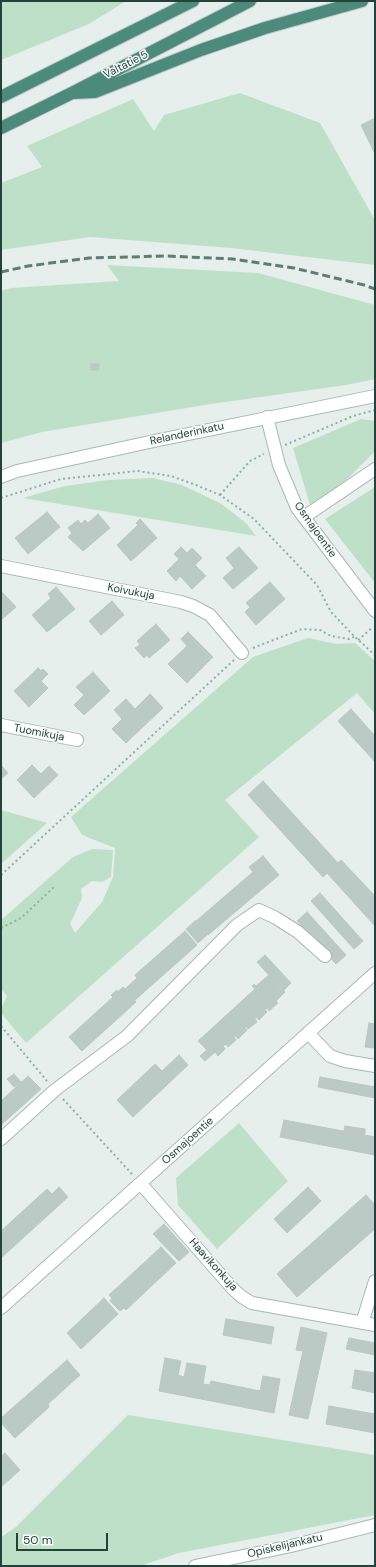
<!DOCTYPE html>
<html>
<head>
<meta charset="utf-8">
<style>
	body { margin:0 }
	#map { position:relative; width:376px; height:1567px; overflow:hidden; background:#e6efeb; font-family:"DM Sans",sans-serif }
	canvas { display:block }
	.frame { position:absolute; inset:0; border:2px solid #24423a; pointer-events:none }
	.scale { position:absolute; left:16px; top:1533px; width:92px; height:18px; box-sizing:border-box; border:2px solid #24423a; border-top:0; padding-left:5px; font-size:12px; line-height:14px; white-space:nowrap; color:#24423a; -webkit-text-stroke:3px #f7fbf9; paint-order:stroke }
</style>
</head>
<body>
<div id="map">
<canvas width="376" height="1567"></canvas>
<div class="frame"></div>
<div class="scale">50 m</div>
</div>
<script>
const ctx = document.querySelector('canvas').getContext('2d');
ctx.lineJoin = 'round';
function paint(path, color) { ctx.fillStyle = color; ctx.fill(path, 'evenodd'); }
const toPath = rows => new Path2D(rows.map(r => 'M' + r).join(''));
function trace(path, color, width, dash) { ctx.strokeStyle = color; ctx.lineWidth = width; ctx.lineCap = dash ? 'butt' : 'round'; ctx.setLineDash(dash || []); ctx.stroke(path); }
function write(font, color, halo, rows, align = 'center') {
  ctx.font = font + ' "DM Sans",sans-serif'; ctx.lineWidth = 3; ctx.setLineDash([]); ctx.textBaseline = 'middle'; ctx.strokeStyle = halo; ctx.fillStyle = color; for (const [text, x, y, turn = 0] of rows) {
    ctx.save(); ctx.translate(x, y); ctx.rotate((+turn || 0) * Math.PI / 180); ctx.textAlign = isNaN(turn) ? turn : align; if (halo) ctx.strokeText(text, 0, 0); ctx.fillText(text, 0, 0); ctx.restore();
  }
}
const green = toPath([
	[1,1,126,1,89,24,1,60],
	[240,93,320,123,375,220,375,265,231,248,90,237,1,250,1,183,42,167,27,146,133,99,154,131,164,115],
	[107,265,258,273,375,305,375,379,346,385,211,404,42,432,1,443,1,291,11,288,119,281],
	[361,419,375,421,375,451,324,503,310,505,293,448],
	[153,478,182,485,220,503,246,523,256,536,23,498,65,486,108,480],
	[375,487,375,583,325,519],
	[308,638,337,644,355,643,375,661,375,714,357,693,225,800,259,837,26,1043,1,1013,1,1008,7,996,1,989,1,920,73,857,92,849,113,850,111,877,102,882,92,881,81,889,82,898,70,924,75,933,102,902,113,877,115,848,82,835,71,817,253,657],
	[1,810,47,823,1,864],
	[239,1123,288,1181,217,1249,178,1205,176,1178],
	[128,1415,375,1455,375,1515,179,1553,140,1566,1,1566,1,1537,16,1527]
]);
const building = toPath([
	[373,119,375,124,375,154,361,125,373,119],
	[91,364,99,364,99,370,91,370,91,364],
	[47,512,60,527,28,554,15,538,47,512],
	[98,514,110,528,83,551,68,537,72,533,68,528,78,520,81,524,85,520,88,523,98,514],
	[140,519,157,538,131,561,117,545,138,525,136,523,140,519],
	[181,547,187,553,192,548,202,558,195,565,206,576,192,589,180,576,176,581,167,571,179,559,174,554,181,547],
	[239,547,258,568,233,589,223,578,234,568,226,558,239,547],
	[270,582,285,599,256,625,245,612,250,607,246,603,270,582],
	[56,587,75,609,47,632,32,615,51,598,48,594,56,587],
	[1,591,16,607,1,620,1,591],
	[112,601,124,615,101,635,89,621,112,601],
	[156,624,170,640,149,658,147,655,144,658,135,648,140,645,137,641,156,624],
	[188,632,213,657,187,683,168,664,187,646,181,639,188,632],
	[38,668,41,671,43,669,48,674,41,681,48,688,29,707,14,691,38,668],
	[93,672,110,691,84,715,74,705,84,695,76,687,93,672],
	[150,694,163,708,126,743,112,729,122,719,114,710,126,699,135,709,150,694],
	[351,709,375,736,375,762,338,721,351,709],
	[1,765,8,773,1,779,1,765],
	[32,765,41,774,49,766,58,775,34,798,17,780,32,765],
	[263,781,338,863,341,860,375,896,375,926,327,873,323,877,248,795,263,781],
	[263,856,279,875,208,935,196,921,253,872,249,867,263,856],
	[320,893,363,941,354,949,311,901,320,893],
	[307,912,346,955,336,964,297,921,307,912],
	[195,921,207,935,198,943,186,929,195,921],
	[185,931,197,945,135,1000,125,989,137,978,135,975,185,931],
	[265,955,291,983,283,991,257,962,265,955],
	[269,975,285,992,276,1001,278,1003,269,1011,267,1008,265,1010,267,1012,259,1020,256,1017,255,1019,257,1022,248,1029,246,1026,245,1028,247,1030,238,1039,236,1036,234,1037,236,1040,228,1047,226,1044,223,1046,225,1049,218,1056,215,1052,205,1061,200,1056,207,1050,198,1041,255,989,252,986,254,984,256,986,269,975],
	[123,987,136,1002,82,1051,69,1037,113,997,111,995,117,990,118,992,123,987],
	[369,1023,375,1024,375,1048,365,1047,369,1023],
	[179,1055,188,1065,133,1117,117,1100,155,1064,162,1071,179,1055],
	[14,1074,21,1082,14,1087,7,1079,14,1074],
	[28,1076,41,1089,1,1125,1,1101,28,1076],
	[320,1077,375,1087,375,1098,318,1087,320,1077],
	[284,1120,375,1137,375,1155,280,1137,284,1120],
	[345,1126,365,1129,365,1134,344,1131,345,1126],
	[59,1187,68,1197,1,1258,1,1231,47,1189,52,1194,59,1187],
	[308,1187,321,1201,287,1233,274,1219,308,1187],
	[366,1195,375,1205,375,1229,297,1297,277,1274,366,1195],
	[164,1224,189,1252,179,1261,153,1234,164,1224],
	[161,1247,176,1263,126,1310,124,1308,120,1311,110,1301,112,1298,109,1295,161,1247],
	[104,1298,118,1314,81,1349,67,1333,104,1298],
	[226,1319,274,1327,271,1344,223,1335,226,1319],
	[301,1327,327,1333,308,1419,289,1415,303,1351,296,1350,301,1327],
	[349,1338,375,1343,375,1355,346,1349,349,1338],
	[165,1358,181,1361,178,1375,184,1377,187,1363,206,1366,203,1384,210,1385,211,1381,260,1391,263,1376,280,1379,274,1413,159,1391,165,1358],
	[67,1360,80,1375,48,1404,49,1407,15,1438,1,1423,1,1418,67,1360],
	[355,1370,375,1373,375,1393,352,1388,355,1370],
	[329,1406,375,1414,375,1433,326,1424,329,1406],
	[5,1453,20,1470,1,1487,1,1457,5,1453]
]);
const path = toPath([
	[285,445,353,416,375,410],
	[220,495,250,461,264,454],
	[1,498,61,479,138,471,171,476,196,485,220,495,254,519,317,585,331,612,355,637,375,655],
	[358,640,373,627],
	[253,648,302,629,320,630,331,636,349,639,354,637],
	[1,875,234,660],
	[1,928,21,918,54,887],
	[1,1026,47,1081],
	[63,1099,132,1174]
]);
const minor = toPath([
	[304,517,375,469],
	[1,566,181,602,193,606,210,615,242,653],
	[1,725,77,740],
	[308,1033,330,1056,345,1061,375,1066],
	[1,1139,55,1090,127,1036,237,925,259,910,276,918,298,932,325,956],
	[141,1184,233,1289,242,1297,252,1303,375,1325],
	[362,1323,375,1281],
	[195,1566,291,1546,375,1525]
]);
const tertiary = toPath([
	[267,417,279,465,297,508,375,611],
	[1,1308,375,973]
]);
const secondary = toPath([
	[1,477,17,471,154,441,375,396]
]);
const trunk = toPath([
	[72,93,95,92,201,50,265,28,362,1],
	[1,97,193,1],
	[1,128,72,93,250,1]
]);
const rail = toPath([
	[1,272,28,266,89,258,166,256,233,259,294,268,364,285,375,289]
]);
const streetNames = [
	["Valtatie 5",126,65,-27],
	["Relanderinkatu",187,434,-12],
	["Osmajoentie",315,530,55],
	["Koivukuja",131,592,11],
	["Tuomikuja",39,733,11],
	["Osmajoentie",188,1141,-42],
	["Haavikonkuja",213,1265,48],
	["Opiskelijankatu",285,1546,-13]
];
paint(green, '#bfe0c8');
paint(building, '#bbcac4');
trace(building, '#b8c9c2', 1);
trace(minor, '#a8b8b2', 14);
trace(tertiary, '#a8b8b2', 14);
trace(secondary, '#a4bbb3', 14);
trace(trunk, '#c2cac8', 14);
trace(path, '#86b3a5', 2, [2, 3]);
trace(minor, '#fff', 12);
trace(tertiary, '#fff', 12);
trace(secondary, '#fff', 12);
trace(trunk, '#4c8a7c', 12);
trace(rail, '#5f7d75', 3, [8, 4]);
write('11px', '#24423a', '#f7fbf9', streetNames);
</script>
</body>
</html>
